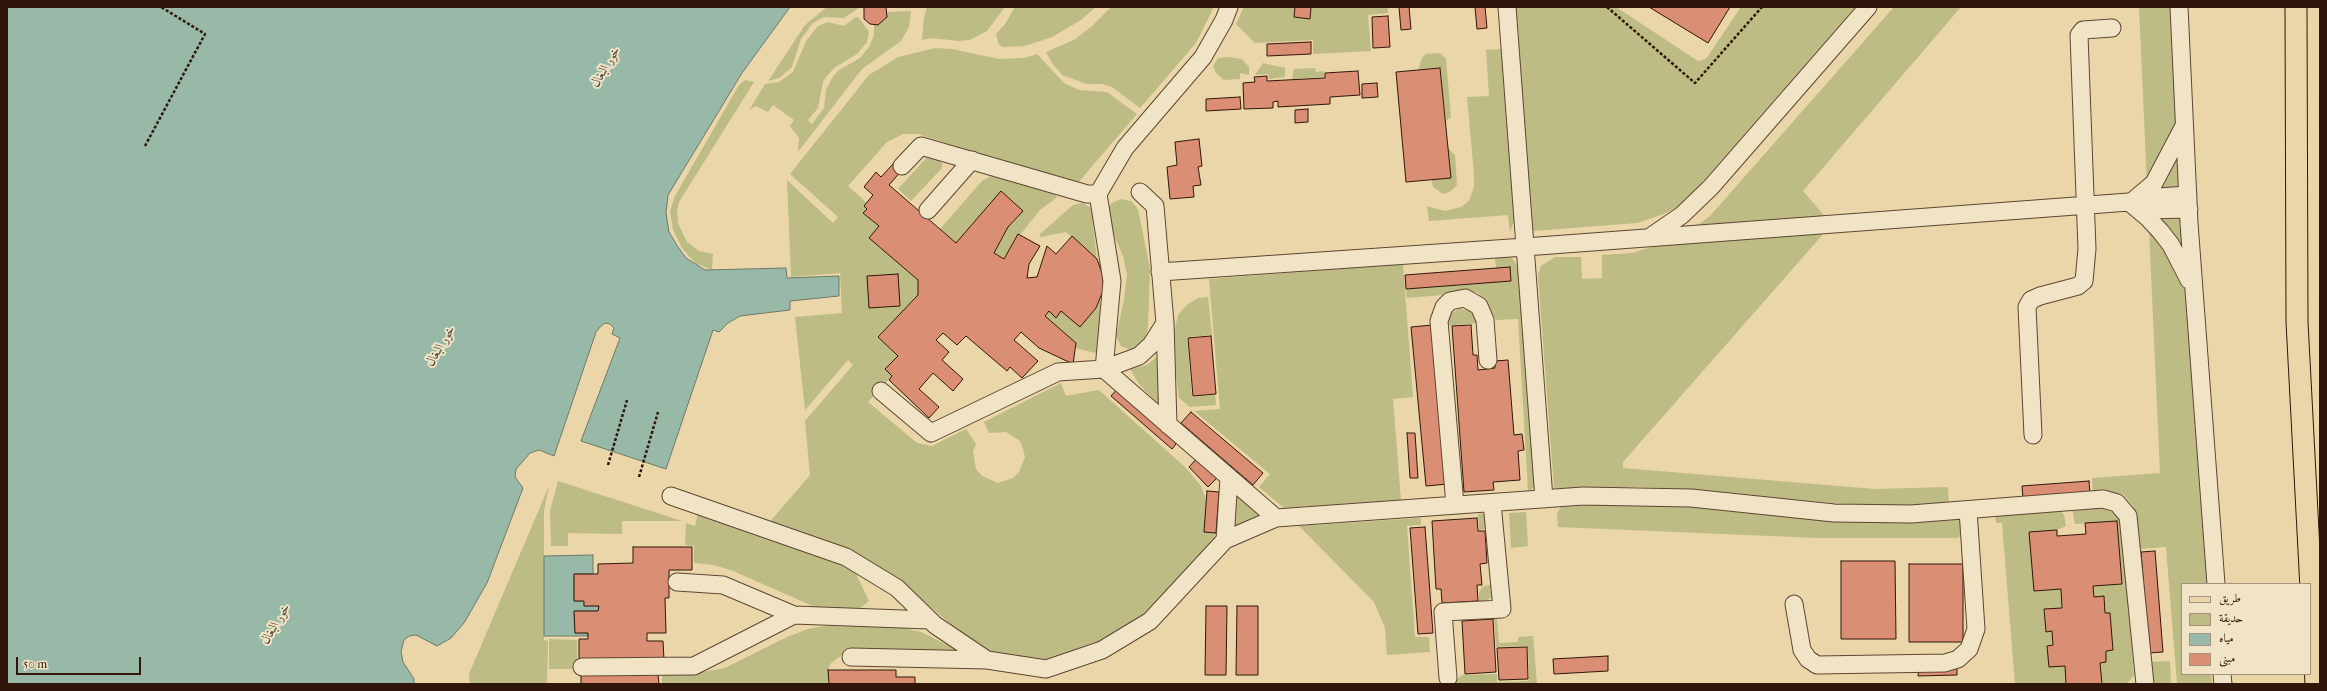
<!DOCTYPE html>
<html>
<head>
<meta charset="utf-8">
<style>
	body { margin:0 }
	#map { position:relative; width:2327px; height:691px; overflow:hidden; background:#ead6a8; font-family:"IM FELL French Canon",Amiri,serif }
	canvas { display:block }
	.frame { position:absolute; inset:0; border:8px solid #30160a; pointer-events:none }
	.legend { position:absolute; left:2181px; top:583px; width:130px; height:92px; box-sizing:border-box; background:#f1e4c6; border:1px solid #a4927b; margin:0; padding:5px 7px; list-style:none; font-size:12px; color:#30160a }
	.legend li { display:flex; align-items:center; gap:8px; height:20px }
	.legend b { width:20px; border:1px solid #a4927b }
	.scale { position:absolute; left:16px; top:657px; width:125px; height:18px; box-sizing:border-box; border:2px solid #30160a; border-top:0; padding-left:5px; font-size:12px; line-height:14px; white-space:nowrap; color:#30160a; -webkit-text-stroke:3px #f1e4c6; paint-order:stroke }
</style>
</head>
<body>
<div id="map">
<canvas width="2327" height="691"></canvas>
<div class="frame"></div>
<ul class="legend">
<li><b style="height:5px;background:#ead6a8"></b>طريق</li>
<li><b style="height:11px;background:#bcbc84"></b>حديقة</li>
<li><b style="height:11px;background:#98b9a7"></b>مياه</li>
<li><b style="height:11px;background:#da8e74"></b>مبنى</li>
</ul>
<div class="scale">50 m</div>
</div>
<script>
const ctx = document.querySelector('canvas').getContext('2d');
ctx.lineJoin = 'round';
function paint(path, color) { ctx.fillStyle = color; ctx.fill(path, 'evenodd'); }
const toPath = rows => new Path2D(rows.map(r => 'M' + r).join(''));
function trace(path, color, width, dash) { ctx.strokeStyle = color; ctx.lineWidth = width; ctx.lineCap = dash ? 'butt' : 'round'; ctx.setLineDash(dash || []); ctx.stroke(path); }
function write(font, color, halo, rows, align = 'center') {
  ctx.font = font + ' "IM FELL French Canon",Amiri,serif'; ctx.lineWidth = 4; ctx.setLineDash([]); ctx.textBaseline = 'middle'; ctx.strokeStyle = halo; ctx.fillStyle = color; for (const [text, x, y, turn = 0] of rows) {
    ctx.save(); ctx.translate(x, y); ctx.rotate((+turn || 0) * Math.PI / 180); ctx.textAlign = isNaN(turn) ? turn : align; if (halo) ctx.strokeText(text, 0, 0); ctx.fillText(text, 0, 0); ctx.restore();
  }
}
const green = toPath([
	[827,7,860,7,844,18,824,17,813,23,801,39,792,67,779,78,768,81,805,25],
	[927,7,1005,7,987,31,970,40,958,41,932,38,922,40,924,18],
	[1015,7,1096,7,1081,20,1052,37,1025,46,1003,47,999,45,996,34,1005,24],
	[1111,7,1214,7,1196,43,1140,108,1112,87,1102,84,1087,84,1062,75,1052,63,1046,52,1074,40,1092,26],
	[1244,7,1388,7,1388,13,1368,15,1371,51,1313,54,1313,40,1255,43,1236,24],
	[1515,7,1616,7,1698,61,1706,59,1741,7,1855,7,1683,204,1664,214,1637,223,1533,231],
	[1894,7,1961,7,1803,191,1828,220,1825,232,1623,462,1623,468,1874,489,1948,487,1949,504,1875,507,1683,489,1637,487,1554,489,1538,275,1541,266,1555,257,1581,257,1582,279,1602,278,1602,255,1632,253,1681,238,1710,216],
	[2139,7,2177,7,2207,584,2182,584,2182,674,2211,674,2212,684,2177,684,2166,547,2139,549,2136,514,2134,507,2124,495,2118,493,2093,493,2092,478,2160,473],
	[911,11,909,27,901,41,862,69,798,152,799,138,790,126,794,120,773,105,768,112,756,106,749,110,765,84,779,82,793,72,806,41,818,26,828,22,844,26,856,17,859,18,869,32,867,42,857,54,834,68,827,76,823,82,818,108,808,120,812,124,824,108,826,90,832,78,839,70,860,58,869,47,874,35,874,25,885,20,888,12],
	[935,48,952,49,999,59,1024,58,1037,54,1064,83,1079,90,1107,92,1137,114,1076,185,918,134,903,134,887,142,848,186,867,203,864,206,867,209,863,213,879,226,870,238,918,280,918,295,878,337,898,356,885,369,892,376,868,402,917,443,932,446,966,429,976,444,973,452,976,469,982,476,998,483,1013,478,1019,472,1025,457,1023,449,1020,441,1006,432,989,433,984,422,1061,383,1066,396,1099,390,1186,468,1201,486,1206,500,1204,532,1216,533,1211,545,1154,609,1106,641,1048,660,1011,658,984,649,958,630,894,577,769,523,810,475,805,421,853,365,848,360,805,410,795,317,842,313,840,273,791,277,787,180,833,223,838,217,790,174,869,75,898,57],
	[1501,49,1516,216,1510,232,1508,215,1429,221,1427,206,1445,211,1461,207,1469,201,1474,187,1474,174,1467,97,1489,96,1486,50],
	[1440,53,1446,59,1451,117,1446,121,1440,68,1418,70,1422,58,1426,54],
	[1228,57,1242,59,1249,67,1249,75,1240,73,1240,79,1224,80,1216,73,1213,66,1218,58],
	[1263,63,1285,68,1285,77,1269,79,1268,74,1255,75],
	[1315,68,1316,72,1324,71,1324,77,1292,79,1294,69],
	[745,80,754,82,679,202,677,211,678,223,687,242,699,251,713,254,712,270,695,263,682,248,673,230,670,211,675,196,739,85],
	[1448,148,1455,155,1457,185,1450,192,1443,194,1433,187,1431,179,1451,177],
	[929,155,938,158,942,163,942,168,911,201,898,189],
	[991,176,1054,193,1057,197,1039,211,1020,235,1018,234,1004,259,994,253,1008,227,1023,211,1001,192,956,243,940,229,982,181],
	[1121,199,1131,201,1138,209,1150,269,1148,326,1145,342,1136,349,1131,350,1121,346,1116,336,1124,300,1127,274,1123,256,1110,226,1109,207,1112,203],
	[1082,203,1091,208,1097,259,1066,232,1041,237,1039,235,1073,205],
	[1511,257,1523,274,1536,487,1528,491,1518,319,1496,320,1485,299,1477,292,1407,298,1406,289,1511,281,1510,267,1496,268,1495,258],
	[1403,264,1413,397,1393,399,1401,500,1284,508,1259,487,1270,474,1194,411,1220,409,1209,279],
	[1208,297,1212,335,1187,337,1192,397,1215,395,1216,405,1190,407,1179,398,1172,342,1178,315,1188,304,1198,298],
	[1100,299,1102,335,1101,347,1095,353,1076,348,1076,343,1045,316,1049,311,1056,318,1061,311,1080,327,1096,308],
	[1459,309,1469,310,1474,314,1478,323,1446,326,1450,314],
	[1159,355,1163,401,1158,404,1139,384,1130,369,1147,365],
	[558,481,682,521,622,521,622,534,568,533,568,546,551,546,550,511],
	[549,486,544,511,544,640,548,641,547,684,470,684,469,674],
	[1237,492,1264,514,1231,531],
	[1617,504,1669,505,1813,520,1885,522,1963,518,1964,532,1958,538,1817,538,1558,527,1557,513,1561,507],
	[2097,507,2111,512,2121,521,2134,675,2127,684,2102,684,2100,663,2106,662,2106,651,2113,650,2110,613,2105,613,2104,596,2094,597,2093,586,2122,584,2117,521,2075,524,2072,508],
	[2059,510,2064,515,2066,526,2057,530,2029,532,2034,591,2061,589,2062,608,2044,610,2046,631,2052,631,2053,645,2047,646,2049,666,2065,666,2066,684,2015,684,2002,523,1996,523,1995,515],
	[698,512,839,563,855,572,869,601,858,610,836,611,815,607,733,571,714,565,694,563,694,546,685,545,686,523,695,526],
	[1526,512,1528,546,1511,548,1509,513],
	[1487,513,1492,548,1487,548,1486,529,1479,530,1478,514],
	[1421,518,1421,525,1407,526,1415,637,1429,637,1430,652,1387,655,1385,628,1374,602,1299,526],
	[1496,583,1495,595,1481,604,1479,603,1479,593,1482,587],
	[1494,618,1497,619,1499,643,1518,642,1518,637,1533,636,1537,684,1442,684,1441,682,1455,681,1462,675,1497,674,1497,682,1529,681,1528,646,1496,647],
	[825,626,899,627,921,632,958,650,857,650,842,655,831,663,828,670,828,684,662,684,662,673,702,672,725,668,787,637,808,629],
	[549,639,577,640,577,669,549,669],
	[2170,661,2171,684,2150,684,2149,662]
]);
const water = toPath([
	[7,7,790,7,742,73,668,195,666,213,669,232,678,247,686,258,705,270,786,268,787,278,839,276,839,296,790,301,790,310,740,316,728,323,719,332,713,330,666,469,581,441,620,338,612,334,614,328,610,324,605,323,600,327,596,332,554,456,539,450,530,453,516,469,515,477,523,488,487,583,464,623,451,638,437,646,416,635,409,636,404,640,401,651,403,662,414,679,414,684,7,684,7,7],
	[593,555,593,574,574,574,574,601,584,601,584,606,599,606,598,611,574,611,575,633,588,633,588,636,544,636,544,556,593,555]
]);
const building = toPath([
	[864,7,886,7,887,17,878,25,870,24,864,19,864,7],
	[1295,7,1311,7,1310,19,1294,17,1295,7],
	[1399,7,1409,7,1411,29,1401,30,1399,7],
	[1475,7,1485,7,1487,28,1477,29,1475,7],
	[1649,7,1730,7,1708,43,1649,7],
	[1388,16,1390,47,1373,48,1372,17,1388,16],
	[1311,42,1311,54,1267,56,1267,44,1311,42],
	[1440,68,1451,178,1406,182,1396,72,1440,68],
	[1358,71,1360,95,1330,97,1330,104,1278,107,1278,101,1273,102,1273,108,1244,109,1243,83,1255,82,1254,77,1267,76,1267,81,1325,78,1325,73,1358,71],
	[1377,83,1378,97,1362,98,1362,84,1377,83],
	[1240,97,1241,109,1206,111,1206,99,1240,97],
	[1308,109,1308,122,1295,123,1295,110,1308,109],
	[1199,139,1202,166,1198,167,1201,185,1193,186,1194,197,1170,199,1167,167,1177,165,1175,142,1199,139],
	[894,163,902,170,889,185,956,243,1001,191,1023,211,1008,227,994,253,1004,259,1018,234,1040,246,1029,264,1027,278,1037,277,1047,246,1056,254,1072,236,1097,259,1103,276,1103,291,1096,308,1080,327,1061,311,1056,318,1049,311,1045,316,1076,343,1073,364,1039,348,1021,332,1014,340,1038,361,1022,378,1010,367,1007,371,966,336,957,345,943,333,936,340,949,352,942,360,963,379,953,391,933,373,919,389,939,407,929,418,889,380,892,376,885,369,898,356,878,337,918,295,918,280,869,238,879,226,863,213,867,209,864,206,873,195,864,187,876,172,881,177,894,163],
	[1510,267,1511,281,1406,289,1405,275,1510,267],
	[898,274,900,306,869,308,867,276,898,274],
	[1433,325,1448,484,1426,486,1411,327,1433,325],
	[1471,325,1473,355,1477,355,1478,370,1495,368,1495,361,1508,360,1514,435,1522,434,1524,450,1518,451,1520,480,1493,482,1494,490,1464,492,1452,326,1471,325],
	[1211,336,1216,394,1193,396,1188,338,1211,336],
	[1119,387,1179,440,1172,449,1111,396,1119,387],
	[1191,412,1263,473,1253,485,1181,423,1191,412],
	[1407,433,1415,433,1418,478,1410,478,1407,433],
	[1198,457,1217,478,1208,487,1189,467,1198,457],
	[2089,481,2090,493,2023,499,2022,486,2089,481],
	[1207,491,1219,492,1216,533,1204,532,1207,491],
	[1477,518,1478,531,1485,531,1487,563,1480,564,1482,585,1477,585,1478,601,1442,603,1441,589,1436,589,1432,521,1477,518],
	[2117,521,2122,584,2093,586,2094,597,2104,596,2105,613,2110,613,2113,650,2106,651,2106,662,2100,663,2102,684,2066,684,2065,666,2049,667,2047,646,2053,645,2052,631,2046,632,2044,609,2062,608,2061,589,2034,591,2029,532,2057,530,2057,536,2086,534,2085,523,2117,521],
	[1425,527,1433,633,1418,634,1410,528,1425,527],
	[633,547,692,547,692,570,669,570,669,598,665,598,666,633,647,633,647,641,663,641,664,660,579,660,579,639,588,639,588,633,575,633,574,611,598,611,599,606,584,606,584,601,574,601,574,574,598,574,598,564,633,563,633,547],
	[2155,551,2163,652,2149,653,2141,552,2155,551],
	[1841,561,1895,561,1896,639,1841,639,1841,561],
	[1909,564,1963,564,1963,642,1909,642,1909,564],
	[1206,606,1227,606,1226,675,1205,675,1206,606],
	[1237,606,1258,606,1258,675,1236,675,1237,606],
	[1493,619,1496,672,1465,674,1462,621,1493,619],
	[1527,647,1528,679,1499,680,1497,648,1527,647],
	[1608,656,1608,671,1554,674,1553,659,1608,656],
	[1957,664,1957,675,1918,676,1919,666,1957,664],
	[828,670,896,670,896,677,915,677,915,684,829,684,828,670],
	[581,673,658,674,659,684,581,684,581,673]
]);
const path = toPath([
	[1607,7,1695,83,1762,7],
	[145,146,205,34,161,7],
	[608,465,627,400],
	[639,477,658,412]
]);
const minor = toPath([
	[1507,7,1544,499],
	[2179,7,2189,223,2216,584],
	[902,166,921,146,1087,194,1098,194],
	[1140,192,1155,206,1165,323,1168,425],
	[2135,199,2154,183,2184,126],
	[2129,202,2148,218,2161,232,2171,245,2189,280],
	[2135,205,2145,210,2189,209],
	[928,210,972,160],
	[1650,237,1682,215,1711,187,1868,7],
	[1160,272,1525,247,2129,202,2143,198,2188,195],
	[1104,369,1112,281,1098,194,1125,148,1203,57,1224,20,1229,7],
	[1104,369,1276,518],
	[881,391,931,433,1058,372,1104,369,1139,356,1151,345,1165,323],
	[2033,435,2027,307,2031,300,2040,296,2078,286,2084,281,2087,249,2079,35,2083,30,2112,28],
	[671,496,846,557,897,588,935,625,987,660,1046,669,1102,650,1150,621,1225,540,1276,518,1583,496,1691,498,1834,513,1911,514,2103,499,2117,503,2128,516,2145,684],
	[1455,505,1439,321,1444,307,1450,301,1465,298,1479,306,1485,320,1488,360],
	[1225,540,1229,478],
	[677,582,723,585,794,615,929,620],
	[1794,604,1802,650,1808,659,1817,665,1945,663,1958,659,1969,649,1976,629,1968,510],
	[851,657,987,660],
	[582,667,694,666,794,615],
	[2222,674,2223,684],
	[1448,678,1443,612,1502,609,1492,503]
]);
const major = toPath([
	[2296,7,2297,322,2316,684]
]);
const waterNames = [
	["خور البغال",606,67,-59],
	["خور البغال",441,346,-59],
	["خور البغال",276,624,-59]
];
paint(green, '#bcbc84');
paint(water, '#98b9a7');
trace(water, '#6e7868', 1);
paint(building, '#da8e74');
trace(building, '#30160a', 1);
trace(minor, '#5e4632', 19);
trace(major, '#30160a', 23);
trace(path, '#30160a', 2.5, [3, 2]);
trace(minor, '#f1e4c6', 17);
trace(major, '#ead6a8', 21);
write('italic 13px', '#4f4739', '#f1e4c6', waterNames);
</script>
</body>
</html>
